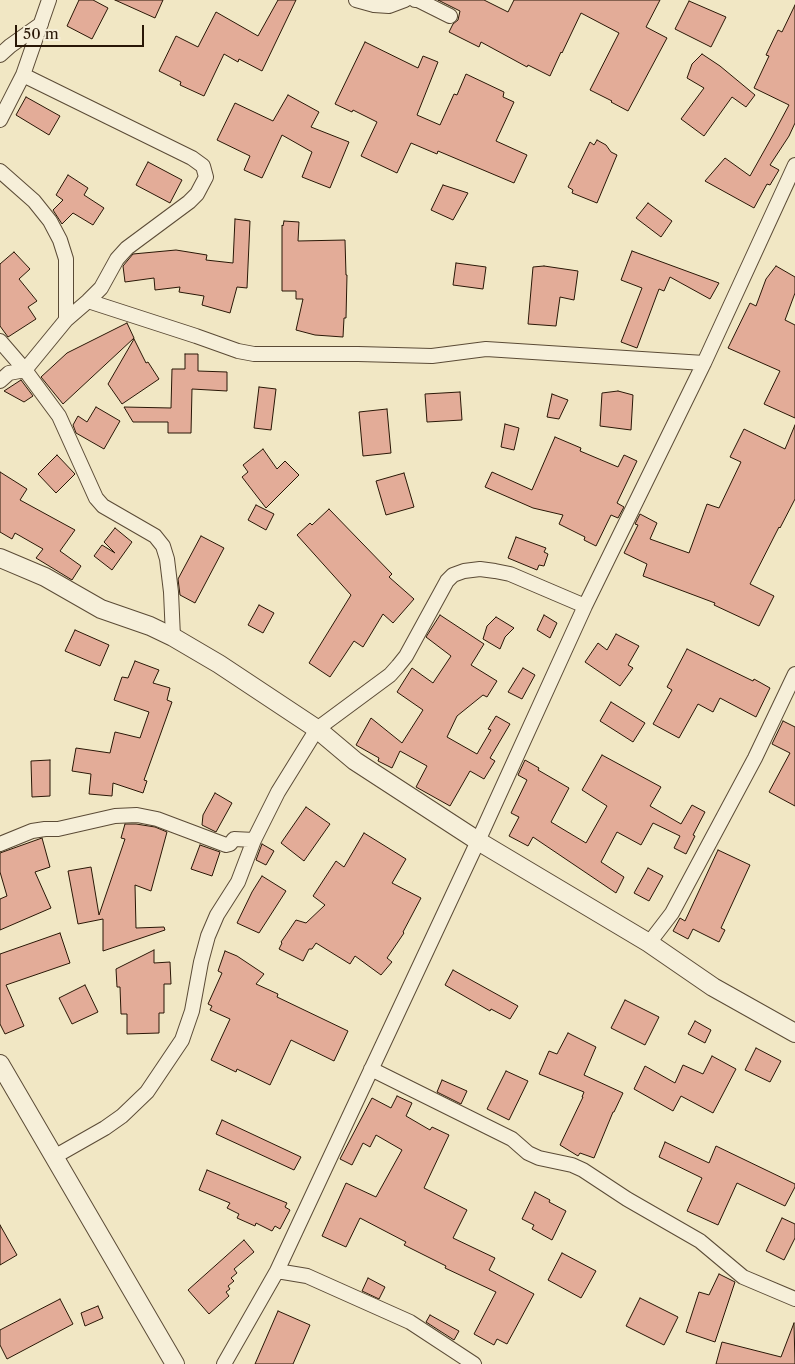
<!DOCTYPE html>
<html>
<head>
<meta charset="utf-8">
<style>
	body { margin:0 }
	#map { position:relative; width:795px; height:1364px; overflow:hidden; background:#f1e7c4; font-family:"Libre Caslon Text",serif }
	canvas { display:block }
	.scale { position:absolute; left:15px; top:25px; width:129px; height:22px; box-sizing:border-box; border:2px solid #291706; border-top:0; padding-left:6px; font-size:15px; line-height:18px; white-space:nowrap; color:#291706; -webkit-text-stroke:4px #f6efd9; paint-order:stroke }
</style>
</head>
<body>
<div id="map">
<canvas width="795" height="1364"></canvas>
<div class="scale">50 m</div>
</div>
<script>
const ctx = document.querySelector('canvas').getContext('2d');
ctx.lineJoin = 'round';
function paint(path, color) { ctx.fillStyle = color; ctx.fill(path, 'evenodd'); }
const toPath = rows => new Path2D(rows.map(r => 'M' + r).join(''));
function trace(path, color, width, dash) { ctx.strokeStyle = color; ctx.lineWidth = width; ctx.lineCap = dash ? 'butt' : 'round'; ctx.setLineDash(dash || []); ctx.stroke(path); }
const building = toPath([
	[79,0,93,0,108,8,92,39,67,26,79,0],
	[115,0,163,0,155,18,115,0],
	[278,0,296,0,262,71,239,59,238,62,224,54,204,96,180,85,181,82,159,71,176,36,198,47,216,12,258,36,278,0],
	[438,0,484,0,508,12,514,0,660,0,646,27,667,38,628,111,611,102,612,101,590,90,619,33,581,13,562,53,561,52,550,76,528,65,527,67,481,42,479,47,449,32,453,24,458,20,460,11,438,0],
	[689,1,726,17,711,47,675,29,689,1],
	[795,5,795,123,789,136,770,165,779,170,770,185,767,184,754,208,705,181,725,158,750,176,773,135,789,105,754,88,769,56,766,55,778,30,782,32,795,5],
	[365,42,418,68,423,56,438,62,417,115,440,125,454,94,457,95,466,74,504,92,503,97,514,102,496,141,527,155,514,183,438,151,437,154,411,143,397,173,361,156,377,122,353,110,352,112,335,104,365,42],
	[702,54,720,66,755,95,746,107,732,97,704,136,681,119,704,88,687,78,692,64,702,54],
	[288,95,319,112,311,127,349,142,330,188,302,177,312,152,282,135,262,178,244,170,250,156,217,140,235,103,273,121,288,95],
	[26,97,60,116,49,135,16,115,26,97],
	[597,140,606,145,611,152,617,155,597,203,572,193,573,190,568,187,590,142,594,145,597,140],
	[148,162,182,180,170,203,136,185,148,162],
	[68,175,88,188,84,195,104,208,93,225,73,213,62,224,53,210,63,200,56,195,68,175],
	[443,185,468,193,453,220,431,210,443,185],
	[648,203,672,221,661,237,636,218,648,203],
	[235,219,250,221,247,288,237,287,230,313,202,305,204,296,179,292,180,287,155,290,154,278,125,282,123,266,133,254,176,250,207,255,206,260,233,263,235,219],
	[284,221,299,222,298,241,345,240,346,275,347,275,346,318,344,318,343,337,315,335,296,330,303,299,296,299,296,291,282,291,282,225,283,226,284,221],
	[632,251,719,283,710,299,670,277,664,291,659,289,637,348,621,342,642,288,621,280,632,251],
	[14,252,30,269,19,279,37,301,28,307,36,319,8,337,0,326,0,264,14,252],
	[456,263,486,267,483,289,453,285,456,263],
	[544,266,578,271,574,300,560,297,556,326,528,324,533,267,544,266],
	[776,266,795,277,795,293,785,320,795,325,795,418,764,404,780,371,728,348,750,303,756,306,766,279,776,266],
	[127,323,134,338,63,404,41,377,67,353,127,323],
	[134,339,146,363,148,362,159,379,122,404,108,384,134,339],
	[185,354,198,354,198,371,227,372,227,391,192,389,191,433,168,433,168,422,133,422,124,407,171,408,172,369,185,369,185,354],
	[21,380,33,396,24,402,4,391,21,380],
	[259,387,276,389,271,430,254,428,259,387],
	[618,391,633,395,631,430,600,426,602,393,618,391],
	[460,392,462,420,427,422,425,394,460,392],
	[552,394,568,400,559,419,547,417,552,394],
	[96,407,120,421,104,449,76,433,73,425,78,416,87,422,96,407],
	[387,409,391,453,363,456,359,412,387,409],
	[505,424,519,428,514,450,501,447,505,424],
	[795,425,795,499,780,528,779,527,750,584,774,596,759,626,714,605,715,603,643,576,647,564,624,553,638,525,635,524,640,514,657,523,650,539,689,553,707,504,719,508,741,462,730,457,744,429,785,449,795,425],
	[555,437,581,448,580,451,618,467,624,455,637,461,617,503,624,507,618,518,611,515,596,546,584,540,585,537,559,524,563,515,533,508,485,487,492,472,532,490,555,437],
	[263,449,277,469,285,461,299,475,266,508,242,477,248,472,243,465,263,449],
	[57,455,75,474,56,493,38,474,57,455],
	[0,472,27,489,20,500,75,530,60,551,81,566,72,580,36,558,43,549,15,533,12,539,0,532,0,472],
	[404,473,414,507,386,515,376,481,404,473],
	[256,505,274,514,266,530,248,520,256,505],
	[329,509,392,574,389,577,414,599,393,623,383,614,363,647,354,641,330,677,309,663,351,595,297,535,310,523,312,525,329,509],
	[115,528,132,542,112,570,94,556,102,545,115,553,104,542,115,528],
	[201,536,224,548,195,603,180,595,178,579,201,536],
	[516,537,546,548,544,552,548,554,544,566,539,565,537,570,508,558,516,537],
	[259,605,274,613,263,633,248,625,259,605],
	[440,615,484,644,471,665,497,681,487,697,483,695,457,716,447,737,477,754,491,730,488,729,496,716,510,724,490,758,495,761,484,779,470,771,450,806,416,787,427,766,400,751,392,768,378,761,379,758,356,745,371,718,402,743,423,710,397,692,412,668,433,683,451,656,426,637,440,615],
	[544,615,557,623,550,638,537,630,544,615],
	[496,617,514,628,505,637,500,649,483,639,487,626,496,617],
	[75,630,109,645,100,666,65,651,75,630],
	[616,634,639,646,628,665,633,668,620,686,585,662,598,643,607,650,616,634],
	[687,649,753,681,754,679,770,688,756,717,720,698,713,712,698,704,679,738,653,724,672,690,667,687,687,649],
	[135,661,159,670,153,683,170,688,167,700,172,702,144,780,147,781,143,793,113,783,112,796,89,794,91,774,72,771,76,748,110,753,115,732,140,738,149,712,114,700,122,677,128,678,135,661],
	[523,668,535,675,522,699,508,692,523,668],
	[611,702,645,723,633,742,600,721,611,702],
	[783,721,795,727,795,806,769,792,790,753,772,744,783,721],
	[602,755,661,787,650,806,681,824,692,805,705,812,693,835,695,836,686,854,674,848,680,836,653,823,641,845,617,832,601,862,624,877,616,893,533,837,528,846,509,836,519,817,511,813,527,780,518,775,525,760,539,768,538,770,569,788,551,822,586,843,607,806,582,790,602,755],
	[50,760,50,796,32,797,31,761,50,760],
	[215,793,232,803,216,832,202,825,203,815,215,793],
	[306,807,330,824,304,861,281,843,306,807],
	[125,824,136,824,155,827,167,832,151,891,135,885,136,928,164,927,165,930,103,951,103,919,78,924,68,871,91,867,99,915,125,839,121,838,125,824],
	[364,833,406,859,392,883,421,898,403,932,404,933,387,958,392,962,381,975,355,956,350,964,316,943,312,949,309,949,303,961,279,949,282,943,281,942,296,920,306,923,325,905,313,896,336,861,344,867,364,833],
	[42,838,50,867,35,872,51,908,0,930,0,899,7,896,0,872,0,853,42,838],
	[262,844,274,851,266,865,256,860,262,844],
	[200,845,220,852,212,876,191,869,200,845],
	[718,850,750,865,721,928,725,930,719,942,693,929,688,939,673,931,680,918,685,921,718,850],
	[648,868,663,876,649,901,634,893,648,868],
	[262,876,286,891,259,933,237,923,252,892,262,876],
	[60,933,70,963,6,985,24,1026,5,1034,0,1024,0,954,60,933],
	[154,950,154,963,170,962,171,984,164,984,164,1013,159,1013,159,1033,127,1034,127,1014,121,1014,120,987,117,987,116,969,154,950],
	[225,951,237,956,264,974,256,984,278,994,277,997,348,1031,334,1061,291,1040,270,1085,237,1069,236,1072,211,1060,230,1019,210,1010,212,1006,208,1004,222,973,218,971,225,951],
	[453,970,518,1006,510,1019,491,1009,490,1011,445,985,453,970],
	[85,985,98,1012,72,1024,59,998,85,985],
	[625,1000,659,1017,645,1045,611,1028,625,1000],
	[695,1021,711,1030,705,1043,688,1034,695,1021],
	[568,1033,596,1047,584,1075,623,1093,614,1112,613,1112,594,1158,580,1153,578,1156,560,1145,583,1097,582,1097,584,1092,539,1074,549,1051,557,1054,568,1033],
	[756,1048,781,1061,770,1082,745,1070,756,1048],
	[712,1056,736,1069,713,1113,681,1096,673,1111,634,1089,645,1066,675,1083,683,1065,703,1074,712,1056],
	[506,1071,528,1081,509,1120,487,1109,506,1071],
	[442,1080,467,1091,461,1104,437,1092,442,1080],
	[397,1096,412,1103,406,1116,430,1130,432,1127,449,1135,424,1188,467,1210,453,1238,495,1258,489,1270,534,1294,507,1344,497,1339,494,1345,474,1334,496,1292,445,1268,446,1266,404,1245,406,1242,360,1218,346,1247,322,1236,346,1183,376,1197,402,1150,376,1135,370,1147,363,1143,352,1165,340,1159,372,1098,391,1108,397,1096],
	[222,1120,301,1157,294,1170,216,1134,222,1120],
	[665,1142,709,1163,716,1146,795,1184,795,1187,785,1206,737,1183,718,1225,687,1211,702,1178,659,1157,665,1142],
	[207,1170,287,1203,285,1207,290,1210,280,1229,275,1226,272,1231,256,1223,255,1226,237,1218,239,1214,227,1208,230,1203,199,1190,207,1170],
	[535,1192,550,1200,549,1202,566,1211,552,1240,532,1229,534,1225,522,1219,535,1192],
	[782,1218,795,1224,795,1238,784,1260,766,1251,782,1218],
	[0,1225,17,1255,0,1265,0,1225],
	[244,1240,254,1252,234,1269,237,1273,231,1278,234,1281,228,1286,230,1289,226,1292,229,1296,209,1314,188,1290,244,1240],
	[562,1253,596,1271,581,1298,548,1280,562,1253],
	[719,1274,735,1282,715,1342,686,1332,699,1292,709,1295,719,1274],
	[368,1278,385,1287,379,1299,362,1291,368,1278],
	[640,1298,678,1317,664,1345,626,1326,640,1298],
	[60,1299,73,1324,7,1359,0,1345,0,1330,60,1299],
	[98,1306,103,1318,85,1326,81,1313,98,1306],
	[278,1311,310,1325,293,1364,255,1364,278,1311],
	[430,1315,459,1331,454,1340,426,1322,430,1315],
	[794,1323,795,1364,716,1364,722,1342,781,1357,794,1323]
]);
const minor = toPath([
	[356,0,374,5,389,6,405,0],
	[415,0,418,0,450,16],
	[0,55,10,46,41,24],
	[0,120,23,75,49,0],
	[0,171,34,201,50,221,60,240,66,259,66,320],
	[88,301,196,336,238,351,254,354,358,354,432,356,486,349,704,363],
	[0,341,25,370,59,416,96,498,103,506,155,536,163,546,167,559,171,592,173,637],
	[0,381,9,373,25,370,66,320,88,301,101,288,117,259,127,248,189,202,197,194,206,177,203,166,192,158,23,75],
	[0,844,32,831,45,829,58,829,115,816,137,815,157,819,226,845,230,844,234,839,254,840],
	[649,943,672,913,755,758,795,674],
	[371,1069,512,1139,528,1153,539,1158,572,1165,583,1170,627,1199,700,1241,743,1277,795,1299],
	[54,1157,105,1128,122,1116,147,1092,182,1040,192,1011,201,962,208,936,217,915,238,882,254,840,278,792,317,729,390,675,398,666,406,656,447,581,453,575,464,571,480,569,495,571,510,574,585,606],
	[277,1271,307,1276,410,1322,474,1364],
	[224,1364,277,1271,478,841,585,606,704,363,795,165]
]);
const tertiary = toPath([
	[0,558,45,577,101,609,150,626,173,637,219,664,317,729,355,761,478,841,649,943,713,987,795,1033],
	[0,1064,175,1364]
]);
paint(building, '#e3ac98');
trace(building, '#291706', 1);
trace(minor, '#5b4b36', 16);
trace(tertiary, '#5b4b36', 20);
trace(minor, '#f6efd9', 14);
trace(tertiary, '#f6efd9', 18);
</script>
</body>
</html>
